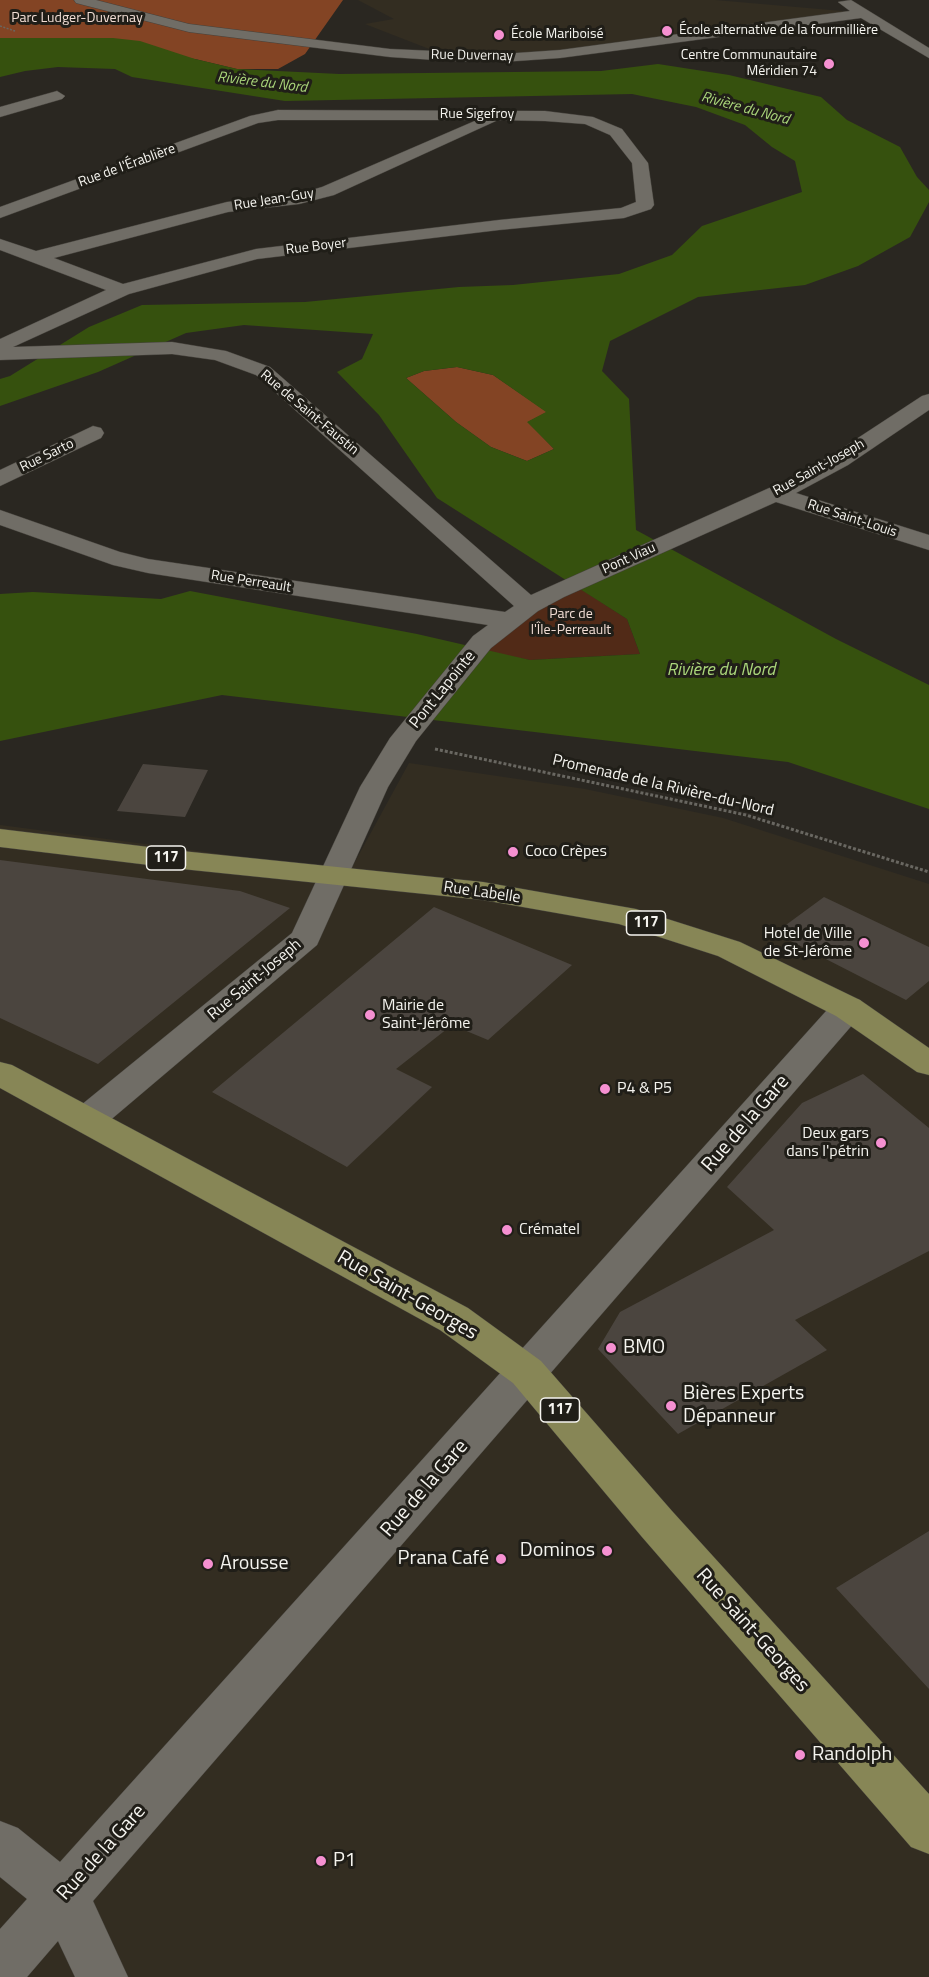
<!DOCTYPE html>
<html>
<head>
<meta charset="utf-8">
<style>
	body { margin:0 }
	canvas { display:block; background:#2a2721 }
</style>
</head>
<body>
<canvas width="929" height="1977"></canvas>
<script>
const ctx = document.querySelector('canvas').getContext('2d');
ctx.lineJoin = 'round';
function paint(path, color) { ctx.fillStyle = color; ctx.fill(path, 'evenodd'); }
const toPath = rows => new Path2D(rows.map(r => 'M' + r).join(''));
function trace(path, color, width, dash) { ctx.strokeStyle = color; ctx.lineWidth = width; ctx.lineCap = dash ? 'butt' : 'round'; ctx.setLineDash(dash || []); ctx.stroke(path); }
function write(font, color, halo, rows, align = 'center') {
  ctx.font = font + ' "Titillium Web",sans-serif'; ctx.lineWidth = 6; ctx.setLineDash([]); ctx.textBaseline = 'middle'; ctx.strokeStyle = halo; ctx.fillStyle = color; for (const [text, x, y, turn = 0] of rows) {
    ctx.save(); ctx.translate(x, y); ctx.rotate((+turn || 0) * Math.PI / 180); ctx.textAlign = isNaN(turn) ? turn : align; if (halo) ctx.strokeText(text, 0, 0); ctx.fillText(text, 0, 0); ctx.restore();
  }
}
const built = toPath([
	[358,0,715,0,865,13,560,54,450,57,365,24,394,19],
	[409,763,585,789,723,818,929,884,929,1977,0,1977,0,825,350,871]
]);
const green = toPath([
	[579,588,627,619,640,654,530,660,488,652,508,620]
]);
const forest = toPath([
	[0,0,343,0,305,54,278,69,237,69,195,59,0,38],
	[457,367,493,375,547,412,528,422,554,449,527,461,491,447,456,422,406,378,424,371]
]);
const water = toPath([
	[0,38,113,38,140,41,195,59,237,69,339,74,601,71,658,64,729,75,821,97,847,120,900,147,917,177,929,190,929,202,910,237,858,266,805,285,698,297,610,341,602,371,629,399,636,530,836,639,929,685,929,809,788,762,222,695,0,741,0,594,33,592,161,599,190,591,417,634,530,660,640,654,627,619,437,498,379,415,337,372,362,359,373,334,244,325,186,333,98,372,0,406,0,379,10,376,89,327,142,305,305,302,459,287,513,285,619,274,672,255,702,226,802,192,795,161,772,147,745,125,696,107,632,94,285,101,132,77,115,69,58,67,25,71,0,77],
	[457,367,493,375,546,412,527,422,554,449,527,461,491,447,456,422,406,378,424,371]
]);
const building = toPath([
	[143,764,208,770,185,817,117,811],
	[0,860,240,891,290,908,98,1064,0,1018],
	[824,897,929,947,929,981,906,1000,775,933],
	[434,907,572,965,488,1040,452,1025,396,1069,432,1087,347,1167,212,1092],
	[863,1074,929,1128,929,1251,795,1320,827,1350,678,1434,598,1349,620,1312,774,1230,727,1187,802,1103],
	[929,1531,929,1689,836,1588]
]);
const pathFar1 = toPath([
	[0,26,15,31]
]);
const path = toPath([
	[435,749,746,815,929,872]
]);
const minor = toPath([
	[74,0,96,0,189,24,390,49,502,54,560,50,850,11,838,2,851,0,929,48,929,58,861,18,560,58,502,62,450,61,390,57,189,32,76,3,74,0],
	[57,91,65,96,62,99,0,117,0,107,57,91],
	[278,110,545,111,593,117,622,129,648,163,654,205,651,209,624,218,499,230,257,259,129,294,13,347,172,342,226,351,270,367,531,595,787,480,832,455,922,396,929,394,929,410,848,465,796,493,929,535,929,550,776,502,564,597,538,611,491,648,416,741,388,787,317,945,101,1128,88,1131,75,1128,70,1119,75,1110,292,933,360,787,390,738,473,636,488,625,148,573,113,565,0,525,0,510,120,552,148,559,505,612,514,606,256,375,215,360,172,354,0,360,0,339,106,290,0,250,0,239,36,251,227,202,298,194,322,187,477,120,278,120,258,123,0,218,0,207,250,116,278,110],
	[498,120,545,121,585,124,610,135,632,163,636,202,621,208,499,220,256,249,123,284,54,258,228,212,299,204,334,195,498,120],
	[93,426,101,428,104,433,101,438,0,486,0,470,93,426],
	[848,997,860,1000,865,1008,860,1016,93,1901,128,1977,75,1977,58,1941,27,1977,0,1977,0,1929,27,1899,0,1877,0,1821,18,1828,60,1862,836,1000,848,997]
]);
const major = toPath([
	[0,829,182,851,483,882,636,909,740,942,860,1000,929,1048,929,1075,917,1072,836,1016,718,956,619,924,483,900,182,869,0,847,0,829],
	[0,1062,12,1065,468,1308,541,1361,672,1511,929,1794,929,1854,911,1847,642,1537,513,1383,440,1330,0,1088,0,1062]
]);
const markers = [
	[667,31,6,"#f590d1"],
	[499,35,6,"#f590d1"],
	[829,64,6,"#f590d1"],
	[513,852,6,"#f590d1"],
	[864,943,6,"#f590d1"],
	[370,1015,6,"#f590d1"],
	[605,1089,6,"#f590d1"],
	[881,1143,6,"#f590d1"],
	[507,1230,6,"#f590d1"],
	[611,1348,6,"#f590d1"],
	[671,1406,6,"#f590d1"],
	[607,1551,6,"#f590d1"],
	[501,1559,6,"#f590d1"],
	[208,1564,6,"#f590d1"],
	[800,1755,6,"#f590d1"],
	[321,1861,6,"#f590d1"]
];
const farParknames = [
	["Parc Ludger-Duvernay",77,19],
	["Parc de",571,615],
	["l'Île-Perreault",571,631]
];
const farPoinames = [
	["École alternative de la fourmillière",679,31],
	["École Mariboisé",511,35],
	["Centre Communautaire",817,56,"right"],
	["Méridien 74",817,72,"right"]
];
const farStreetnames = [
	["Rue Duvernay",472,56,1],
	["Rue Sigefroy",477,115],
	["Rue de l'Érablière",127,166,-20],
	["Rue Jean-Guy",274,200,-9],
	["Rue Boyer",316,247,-7],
	["Rue de Saint-Faustin",309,413,40],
	["Rue Sarto",47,456,-26],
	["Rue Saint-Joseph",819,468,-29],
	["Rue Saint-Louis",852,519,18],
	["Pont Viau",629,559,-24],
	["Rue Perreault",251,582,9]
];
const farWaternames = [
	["Rivière du Nord",262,83,7],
	["Rivière du Nord",745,109,15]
];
const shields = [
	[166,858,39],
	[646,923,39],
	[560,1410,39]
];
const shieldNames = [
	["117",166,858],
	["117",646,923],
	["117",560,1410]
];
const streetNames = [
	["Pont Lapointe",443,690,-51],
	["Promenade de la Rivière-du-Nord",663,786,13],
	["Rue Labelle",482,893,8],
	["Rue Saint-Joseph",255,980,-40]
];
const poiNames = [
	["Coco Crèpes",525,852],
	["Hotel de Ville",852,934,"right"],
	["de St-Jérôme",852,952,"right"],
	["Mairie de",382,1006],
	["Saint-Jérôme",382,1024],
	["P4 & P5",617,1089],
	["Deux gars",869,1134,"right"],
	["dans l'pétrin",869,1152,"right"],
	["Crématel",519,1230]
];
const waterNames = [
	["Rivière du Nord",721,671]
];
const nearStreetnames = [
	["Rue de la Gare",746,1124,-49],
	["Rue Saint-Georges",407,1296,30],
	["Rue de la Gare",425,1489,-49],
	["Rue Saint-Georges",752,1631,48],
	["Rue de la Gare",102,1853,-48]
];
const nearPoinames = [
	["BMO",623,1348],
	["Bières Experts",683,1394],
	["Dépanneur",683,1417],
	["Dominos",595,1551,"right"],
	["Prana Café",489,1559,"right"],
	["Arousse",220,1564],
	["Randolph",812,1755],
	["P1",333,1861]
];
paint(built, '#332d21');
paint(green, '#512a17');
paint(forest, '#834424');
paint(water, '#36510e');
paint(building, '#4b453f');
trace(minor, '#45423c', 1);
trace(major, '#45423c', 1);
trace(pathFar1, '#696761', 1.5, [2, 1.5]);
trace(path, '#696761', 3, [3, 2]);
paint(minor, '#706d66');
paint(major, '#878656');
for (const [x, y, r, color] of markers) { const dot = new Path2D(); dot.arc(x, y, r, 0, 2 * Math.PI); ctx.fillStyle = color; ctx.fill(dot); trace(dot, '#201e18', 2); }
write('14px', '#f1ddd4', '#201e18', farParknames);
write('14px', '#f5f4ef', '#201e18', farPoinames, 'left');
write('14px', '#f5f4ef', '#201e18', farStreetnames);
write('italic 15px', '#a9d57a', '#201e18', farWaternames);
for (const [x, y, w] of shields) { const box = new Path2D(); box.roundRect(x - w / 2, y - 12, w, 24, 4.5); ctx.fillStyle = '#201e18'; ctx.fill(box); trace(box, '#f5f4ef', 1.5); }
write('bold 15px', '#f5f4ef', null, shieldNames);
write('16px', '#f5f4ef', '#201e18', streetNames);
write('16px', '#f5f4ef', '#201e18', poiNames, 'left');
write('italic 18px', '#a9d57a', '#201e18', waterNames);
write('20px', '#f5f4ef', '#201e18', nearStreetnames);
write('20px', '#f5f4ef', '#201e18', nearPoinames, 'left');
</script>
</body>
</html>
